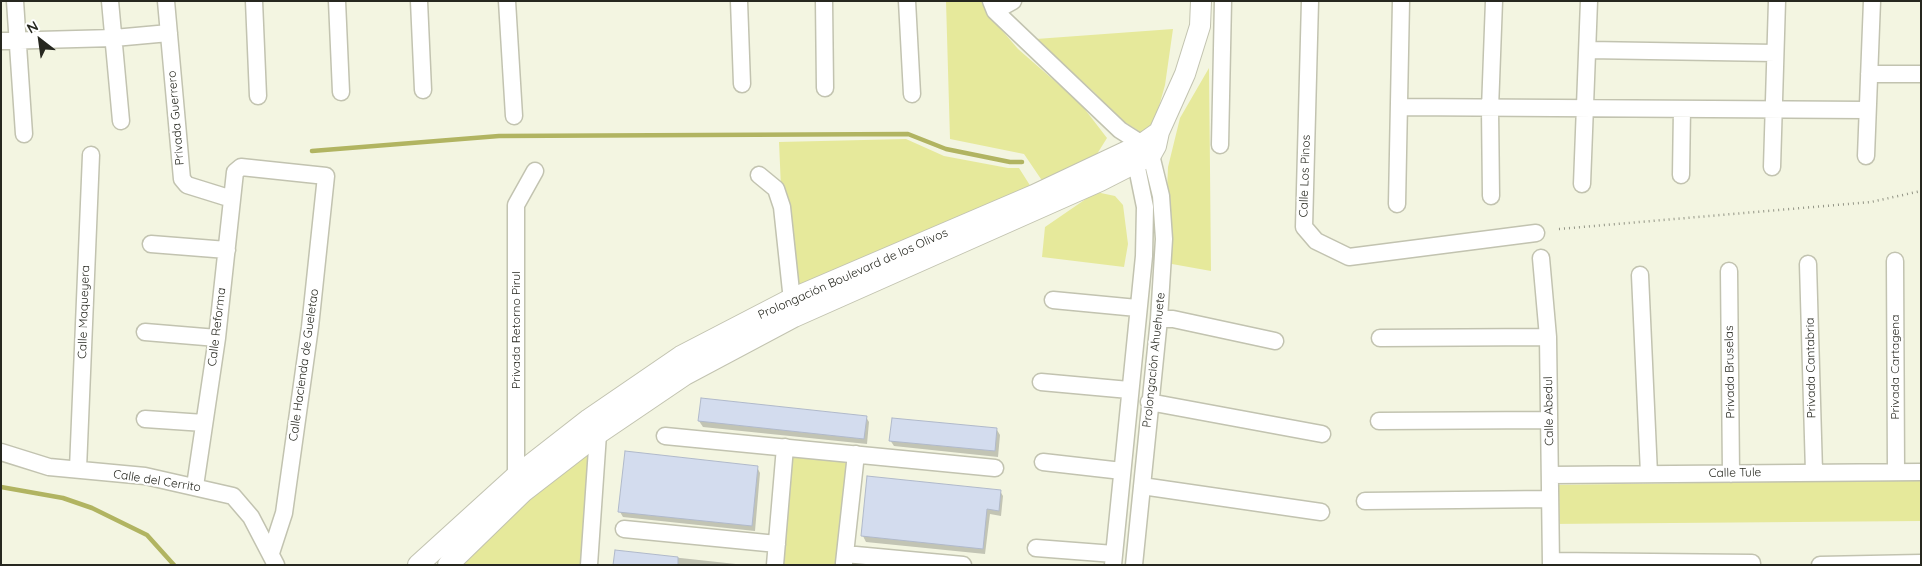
<!DOCTYPE html>
<html>
<head>
<meta charset="utf-8">
<style>
	body { margin:0 }
	#map { position:relative; width:1922px; height:566px; overflow:hidden; background:#f3f5e1; font-family:Quicksand,sans-serif }
	canvas { display:block }
	.frame { position:absolute; inset:0; border:2px solid #26271f; pointer-events:none }
	.north { position:absolute; left:15px; top:15px; width:50px; height:50px; -webkit-text-stroke:4px #fff; paint-order:stroke; rotate:330deg; font-size:14px; font-weight:700; line-height:20px; text-align:center; color:#26271f }
	.north::after { content:''; display:block; margin:auto; width:18px; height:22px; background:#26271f; clip-path:polygon(50% 0,100% 100%,50% 72%,0 100%) }
</style>
</head>
<body>
<div id="map">
<canvas width="1922" height="566"></canvas>
<div class="frame"></div>
<div class="north">N</div>
</div>
<script>
const ctx = document.querySelector('canvas').getContext('2d');
ctx.lineJoin = 'round';
function paint(path, color) { ctx.fillStyle = color; ctx.fill(path, 'evenodd'); }
const toPath = rows => new Path2D(rows.map(r => 'M' + r).join(''));
function trace(path, color, width, dash) { ctx.strokeStyle = color; ctx.lineWidth = width; ctx.lineCap = dash ? 'butt' : 'round'; ctx.setLineDash(dash || []); ctx.stroke(path); }
function write(font, color, halo, rows, align = 'center') {
  ctx.font = font + ' Quicksand,sans-serif'; ctx.lineWidth = 4.5; ctx.setLineDash([]); ctx.textBaseline = 'middle'; ctx.strokeStyle = halo; ctx.fillStyle = color; for (const [text, x, y, turn = 0] of rows) {
    ctx.save(); ctx.translate(x, y); ctx.rotate((+turn || 0) * Math.PI / 180); ctx.textAlign = isNaN(turn) ? turn : align; if (halo) ctx.strokeText(text, 0, 0); ctx.fillText(text, 0, 0); ctx.restore();
  }
}
const green = toPath([
	[946,1,981,1,988,14,1018,49,1080,103,1107,138,1092,162,1043,182,1024,154,950,139],
	[1173,29,1165,85,1150,138,1115,116,1095,93,1036,39],
	[1209,68,1211,271,1172,264,1167,190,1168,167,1180,118],
	[906,139,944,156,1008,168,1019,168,1031,187,786,302,779,142],
	[1096,192,1115,196,1123,205,1128,244,1124,267,1042,257,1045,227],
	[598,434,589,565,441,565],
	[785,449,856,455,843,565,776,565],
	[1921,480,1921,521,1548,524,1550,485]
]);
const shadow = toPath([
	[702,400,866,417,869,422,867,444,703,427,699,421],
	[997,430,1000,435,998,457,894,446,890,440],
	[757,467,760,473,755,531,623,517,620,512],
	[1000,491,1003,496,1001,516,990,514,985,554,866,542,863,536],
	[616,551,745,565,614,565]
]);
const stream = toPath([
	[312,151,499,136,908,134,946,149,1010,162,1022,162],
	[1,487,63,498,92,508,147,535,174,565]
]);
const building = toPath([
	[701,398,867,416,864,439,698,421,701,398],
	[892,418,997,428,995,451,889,441,892,418],
	[625,451,758,466,752,526,618,512,625,451],
	[867,476,1001,490,999,511,987,509,983,549,861,536,867,476],
	[615,550,678,557,678,565,613,565,615,550]
]);
const path = toPath([
	[1559,229,1871,202,1921,191]
]);
const minor = toPath([
	[15,1,24,134],
	[110,1,121,121],
	[166,1,182,179,187,185,232,199],
	[254,1,258,96],
	[337,1,341,92],
	[419,1,423,90],
	[507,1,514,116],
	[739,1,742,84],
	[824,1,825,88],
	[907,1,912,94],
	[991,1,995,11,1120,130,1142,144,1151,155,1161,196,1164,239,1159,319,1134,565],
	[1310,1,1304,227,1316,241,1349,257,1536,233],
	[995,11,1013,1],
	[1,41,114,38,169,33],
	[1588,50,1775,53],
	[1869,74,1921,74],
	[1399,107,1866,110],
	[1220,145,1223,1],
	[1866,156,1872,1],
	[1772,167,1777,1],
	[759,175,776,189,782,207,793,310],
	[1681,175,1682,109],
	[1582,184,1589,1],
	[1491,196,1490,109,1494,1],
	[1397,204,1401,1],
	[151,244,227,250],
	[1541,258,1548,337,1551,565],
	[1895,261,1896,472],
	[1808,264,1814,472],
	[1729,271,1731,474],
	[1640,275,1649,474],
	[1053,300,1137,308],
	[1159,319,1173,319,1275,341],
	[145,332,217,338],
	[1380,338,1548,337],
	[1041,382,1129,390],
	[1149,402,1322,434],
	[145,419,204,423],
	[1379,421,1549,420],
	[665,436,995,468],
	[1,452,49,467,145,476,233,496,251,517,276,565],
	[1043,462,1122,471],
	[78,469,91,155],
	[1550,475,1921,472],
	[520,483,516,476,516,205,535,171],
	[195,486,217,338,235,172,241,167,326,176,310,327,284,513,271,553],
	[1142,486,1321,512],
	[1365,501,1549,499],
	[624,529,777,544],
	[1036,548,1114,554],
	[845,554,963,565],
	[1551,561,1752,563],
	[844,563,856,454],
	[589,565,598,434,593,426],
	[775,565,785,447],
	[1113,565,1144,256,1145,207,1136,163,1130,153],
	[1820,565,1921,563]
]);
const tertiary = toPath([
	[418,565,516,476,589,419,681,356,791,299,1034,195,1142,144,1159,132],
	[448,565,523,492,598,434,685,375,794,317,1100,181,1151,155,1156,146,1159,132,1185,74,1200,26,1201,1]
]);
const streetNames = [
	["Privada Guerrero",176,118,-95],
	["Calle Los Pinos",1305,176,-88],
	["Prolongación Boulevard de los Olivos",853,274,-24],
	["Calle Maqueyera",84,312,-88],
	["Calle Reforma",217,327,-83],
	["Privada Retorno Pirul",516,330,-90],
	["Prolongación Ahuehuete",1154,360,-84],
	["Calle Hacienda de Gueletao",304,365,-82],
	["Privada Cartagena",1895,367,-90],
	["Privada Cantabria",1811,368,-91],
	["Privada Bruselas",1730,372,-91],
	["Calle Abedul",1549,411,-91],
	["Calle Tule",1735,473,-1],
	["Calle del Cerrito",157,481,9]
];
paint(green, '#e6e99b');
paint(shadow, '#0003');
trace(stream, '#b1b461', 4.5);
paint(building, '#d3dcee');
trace(building, '#b0b9ca', 1);
trace(minor, '#c2c3b0', 19);
trace(tertiary, '#c2c3b0', 22);
trace(path, '#929485', 2.5, [1, 4]);
trace(minor, '#fff', 16);
trace(tertiary, '#fff', 20);
write('12px', '#26271f', '#fff', streetNames);
</script>
</body>
</html>
